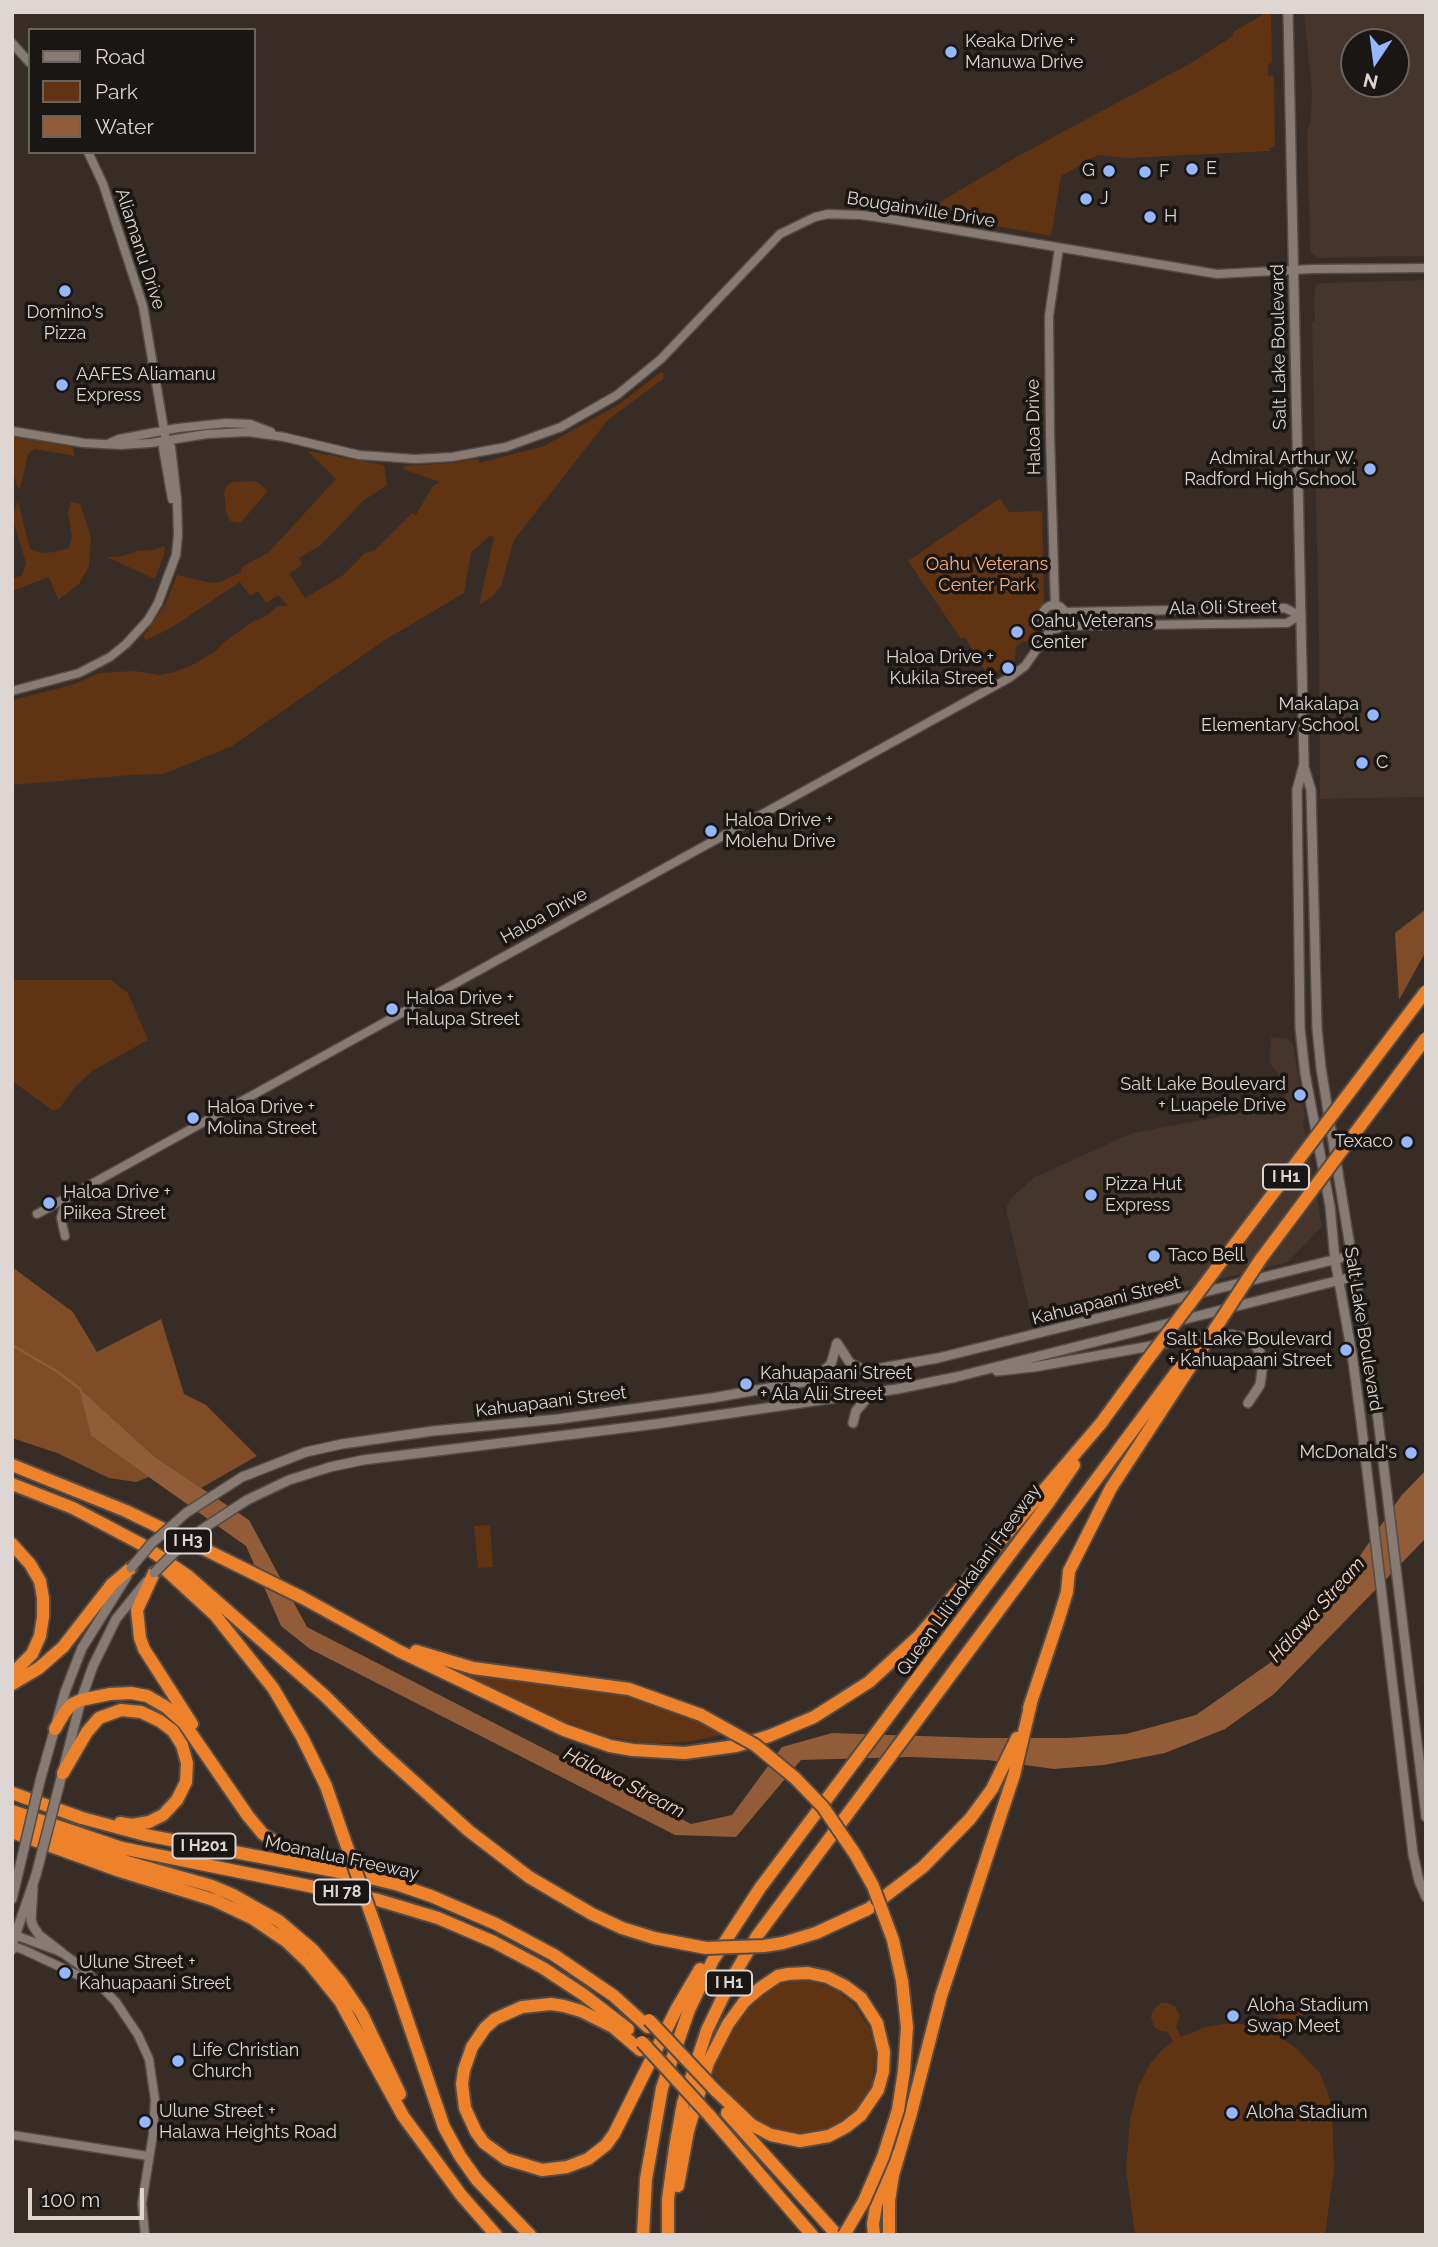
<!DOCTYPE html>
<html>
<head>
<meta charset="utf-8">
<style>
	body { margin:0 }
	#map { position:relative; width:1438px; height:2247px; overflow:hidden; background:#372c26; font-family:Raleway,sans-serif }
	canvas { display:block }
	.frame { position:absolute; inset:0; border:14px solid #ddd6d2; pointer-events:none }
	.legend { position:absolute; left:28px; top:28px; width:228px; height:126px; box-sizing:border-box; background:#1a1613; border:2px solid #68635f; margin:0; padding:9px 12px; list-style:none; font-size:21px; color:#ddd6d2 }
	.legend li { display:flex; align-items:center; gap:14px; height:35px }
	.legend b { width:35px; border:2px solid #68635f }
	.north { position:absolute; left:1340px; top:28px; width:70px; height:70px; box-sizing:border-box; background:#1a1613; border:2px solid #68635f; border-radius:50%; rotate:193deg; font-size:19px; font-weight:700; line-height:28px; text-align:center; color:#ddd6d2 }
	.north::after { content:''; display:block; margin:auto; width:24px; height:32px; background:#94b7fd; clip-path:polygon(50% 0,100% 100%,50% 72%,0 100%) }
	.scale { position:absolute; left:28px; top:2188px; width:116px; height:32px; box-sizing:border-box; border:4px solid #ddd6d2; border-top:0; padding-left:9px; font-size:21px; line-height:24px; white-space:nowrap; color:#ddd6d2; -webkit-text-stroke:5px #1a1613; paint-order:stroke }
</style>
</head>
<body>
<div id="map">
<canvas width="1438" height="2247"></canvas>
<div class="frame"></div>
<ul class="legend">
<li><b style="height:9px;background:#887b74"></b>Road</li>
<li><b style="height:19px;background:#603312"></b>Park</li>
<li><b style="height:19px;background:#915c37"></b>Water</li>
</ul>
<div class="north">N</div>
<div class="scale">100 m</div>
</div>
<script>
const ctx = document.querySelector('canvas').getContext('2d');
ctx.lineJoin = 'round';
function paint(path, color) { ctx.fillStyle = color; ctx.fill(path, 'evenodd'); }
const toPath = rows => new Path2D(rows.map(r => 'M' + r).join(''));
function trace(path, color, width, dash) { ctx.strokeStyle = color; ctx.lineWidth = width; ctx.lineCap = dash ? 'butt' : 'round'; ctx.setLineDash(dash || []); ctx.stroke(path); }
function write(font, color, halo, rows, align = 'center') {
  ctx.font = font + ' Raleway,sans-serif'; ctx.lineWidth = 7; ctx.setLineDash([]); ctx.textBaseline = 'middle'; ctx.strokeStyle = halo; ctx.fillStyle = color; for (const [text, x, y, turn = 0] of rows) {
    ctx.save(); ctx.translate(x, y); ctx.rotate((+turn || 0) * Math.PI / 180); ctx.textAlign = isNaN(turn) ? turn : align; if (halo) ctx.strokeText(text, 0, 0); ctx.fillText(text, 0, 0); ctx.restore();
  }
}
const built = toPath([
	[1304,12,1426,12,1426,256,1318,258,1310,252,1307,130,1310,123,1312,94],
	[1354,42,1396,42,1396,84,1354,84],
	[1426,280,1426,797,1320,799,1319,640,1312,323,1315,320,1314,296,1316,285,1322,283],
	[1271,1037,1288,1039,1293,1044,1305,1116,1303,1122,1322,1226,1288,1262,1033,1325,1007,1214,1007,1205,1013,1196,1035,1177,1132,1133,1284,1105,1285,1094,1281,1079,1270,1063,1269,1058]
]);
const green = toPath([
	[1267,12,1271,12,1272,63,1268,64,1268,75,1274,76,1275,147,1270,148,1270,151,1127,158,1098,155,1061,176,1051,236,946,217,946,215,924,211,1020,155,1191,63,1233,36,1233,32],
	[661,372,664,374,663,379,608,420,514,540,501,586,492,597,479,605,494,537,489,536,471,553,464,593,385,640,232,746,164,774,133,775,12,785,12,700,72,685,99,673,135,671,160,675,175,672,194,664,216,651,222,644,250,623,266,616,278,606,288,606,278,595,266,603,258,591,250,596,240,582,171,628,146,640,143,636,165,605,177,575,212,583,220,582,241,572,242,567,269,552,336,479,307,451,384,465,387,485,363,501,321,545,299,558,302,565,289,574,305,598,342,576,365,553,375,550,412,513,416,515,432,487,440,482,403,469,404,466,452,463,478,459,479,463,544,446,618,405],
	[14,437,69,446,73,448,75,456,35,449,28,454,20,489,17,487,12,468],
	[256,481,268,491,242,521,238,523,230,521,226,512,224,493,226,486,233,482],
	[1000,498,1009,512,1042,511,1044,602,1038,614,1038,629,1034,638,1031,641,1022,642,1016,647,1015,660,991,675,986,673,965,637,961,639,959,636,908,561],
	[18,501,30,549,42,553,54,552,69,548,72,537,68,513,71,502,80,504,91,537,89,566,79,584,58,600,49,577,12,591,12,579,22,575,26,563,12,517],
	[165,546,164,555,155,579,107,557,122,556,137,551,153,550],
	[12,980,111,980,128,993,148,1040,92,1071,75,1087,59,1109,52,1110,12,1081],
	[490,1525,493,1567,478,1568,474,1526],
	[454,1669,495,1677,612,1692,637,1697,683,1713,722,1735,692,1741,669,1743,638,1742,606,1736,554,1718],
	[793,1980,811,1981,826,1986,840,1993,853,2004,869,2027,876,2053,872,2084,861,2106,849,2119,827,2131,806,2135,783,2132,759,2121,731,2096,708,2068,741,2007,774,1984],
	[1291,2000,1299,2004,1302,2009,1303,2020,1296,2028,1286,2029,1282,2038,1297,2049,1319,2072,1327,2090,1332,2107,1334,2170,1325,2235,1135,2235,1126,2170,1130,2120,1138,2087,1150,2064,1162,2050,1173,2041,1168,2032,1160,2031,1154,2027,1151,2017,1153,2010,1161,2003,1167,2003,1175,2006,1180,2016,1176,2027,1181,2037,1205,2027,1223,2024,1241,2024,1272,2033,1277,2024,1274,2014,1276,2008,1284,2001]
]);
const forest = toPath([
	[1426,909,1426,951,1399,1000,1395,933],
	[12,1267,73,1312,97,1352,161,1319,184,1394,206,1405,257,1456,201,1488,155,1457,80,1389,91,1436,149,1477,136,1482,109,1478,57,1453,12,1438]
]);
const water = toPath([
	[79,1388,155,1457,249,1520,307,1627,691,1824,732,1815,782,1747,832,1733,982,1738,1067,1738,1126,1734,1196,1715,1291,1648,1329,1601,1401,1496,1426,1470,1426,1538,1274,1694,1225,1729,1165,1753,1104,1765,1054,1769,988,1760,910,1757,801,1760,736,1837,675,1835,310,1649,281,1626,246,1546,91,1436]
]);
const stream = toPath([
	[12,1345,58,1372,80,1389]
]);
const tertiary = toPath([
	[12,43,30,63],
	[12,431,84,443,120,445,151,443,207,434,248,432,284,437,359,455,415,459,452,457,506,447,561,427,617,395,661,359,780,234,815,217,828,214,861,215,896,220,1217,274,1312,269,1426,268],
	[166,441,163,448,172,499],
	[110,443,119,439,178,428,226,423,250,424,271,432],
	'1042 617a12 12 0 1 1 24 0a12 12 0 1 1-24 0Z',
	[1055,606,1050,435,1049,316,1059,248],
	[1064,612,1285,608,1301,616],
	[1062,626,1287,623,1299,616],
	[12,691,79,673,110,657,126,644,148,620,158,603,176,555,178,535,177,499,171,447,166,441,143,306,103,184,88,152],
	[37,1214,1009,678,1025,666,1051,629],
	[65,1236,61,1218,66,1199],
	[12,1934,61,1952,82,1967,116,2002,138,2035,149,2059,155,2100,153,2134,142,2203,145,2235],
	[12,1950,13,1946,24,1950,97,1984],
	[12,2135,148,2156]
]);
const secondary = toPath([
	[1288,12,1304,764,1297,790,1300,1028,1305,1073,1330,1206,1335,1260,1352,1354,1361,1421,1413,1854,1419,1881,1426,1897],
	[1304,767,1311,790,1317,1028,1321,1068,1378,1419,1426,1817],
	[837,1343,850,1363,864,1370],
	[997,1371,1034,1367,1218,1334,1234,1335,1247,1338,1253,1343,1260,1352,1263,1363,1260,1385,1248,1403],
	[812,1381,831,1364,837,1343],
	[853,1423,856,1411,867,1398,876,1393],
	[242,1477,306,1452,342,1444,433,1431,558,1419,712,1398,938,1358,1353,1255],
	[247,1500,289,1480,330,1467,363,1460,656,1424,897,1389,956,1377,1356,1276],
	[40,1781,65,1692,82,1648,127,1576],
	[59,1786,81,1700,93,1666,116,1619,146,1582],
	[33,1888,31,1920,33,1926,39,1935,61,1952],
	[12,1899,19,1870],
	[12,1945,36,1875]
]);
const motorway = toPath([
	[1260,1260,1275,1240],
	[1099,1426,1145,1363],
	[12,1465,126,1511,194,1544,303,1598,399,1651,564,1730,610,1746,633,1750,685,1753,736,1746,769,1736,814,1717,869,1682,919,1636,1103,1421],
	[12,1484,73,1508,141,1544,188,1576,325,1696,379,1750,469,1831,529,1877,592,1914],
	[12,1544,30,1564,40,1581,43,1598,43,1617,40,1636,32,1654,12,1674],
	[164,1568,215,1615,273,1688,302,1737,326,1786,344,1838],
	[154,1573,137,1610,140,1638,144,1649,192,1724],
	[416,1651,473,1668,629,1689,701,1715],
	[12,1684,39,1668,63,1647,112,1584,131,1568],
	[1029,1708,1059,1618,1067,1592,1069,1571],
	[55,1729,65,1712,72,1704,81,1700,110,1694,131,1693,147,1696,166,1707,184,1723,248,1816,263,1834,285,1848,328,1864],
	[63,1773,87,1732,99,1718,121,1710,141,1712,160,1721,173,1731,182,1745,187,1763,186,1782,177,1800,163,1815,149,1822,132,1825,120,1823],
	[12,1793,82,1818,145,1835,366,1877,399,1885,431,1896,496,1924,554,1955,614,1996,648,2027],
	[12,1811,122,1848,378,1900,438,1918,494,1942,543,1968,584,1995,628,2029],
	[12,1820,127,1862,212,1886,233,1895,279,1921,312,1949,341,1983,362,2014,400,2094],
	[12,1832,120,1871,214,1900,252,1918,286,1941,309,1963,340,2001,403,2116,461,2195,496,2235],
	[871,1907,923,1867,970,1819,992,1789,1017,1738],
	[378,1934,444,2127,460,2156,477,2180,530,2235],
	[640,2050,613,2027,581,2011,564,2006,551,2004,522,2007,495,2019,485,2028,472,2047,464,2070,462,2084,465,2108,476,2132,484,2143,506,2159,542,2170,567,2167,588,2159,606,2145,614,2134,677,2008,700,1969],
	[727,2113,837,2235],
	[709,2115,812,2235],
	[678,2186,688,2131,708,2063,728,2024,744,2002,759,1989,778,1976,788,1974,808,1973,827,1977,845,1986,861,1998,877,2023,884,2052,883,2072,878,2090,861,2115,846,2127,829,2136,800,2141,771,2135,752,2125,715,2090],
	[643,2235,646,2179,662,2088,689,2010,713,1960,760,1888,1049,1502,1074,1465],
	[668,2235,668,2199,675,2148,683,2103,707,2030,731,1980,757,1936,1060,1528],
	[874,2235,873,2224,876,2206,889,2153],
	[889,2235,889,2201,893,2175,911,2113,941,1996,1014,1775,1031,1703]
]);
const secondaryBridge = toPath([
	[131,1568,151,1544,186,1513,242,1477],
	[154,1573,176,1551,201,1530,247,1500],
	[19,1870,40,1781],
	[36,1875,59,1786]
]);
const motorwayBridge = toPath([
	[1275,1240,1426,1038],
	[1145,1363,1426,991],
	[1060,1528,1189,1355],
	[1069,1571,1111,1488,1260,1260],
	[701,1715,755,1745,795,1778,823,1807,855,1854,873,1886,893,1940,902,1981,907,2027,904,2071,898,2110,883,2157,864,2201,844,2235],
	[344,1838,378,1934],
	[592,1914,622,1928,654,1938,706,1948,764,1946,783,1943,816,1933,868,1909],
	[649,2020,715,2090],
	[642,2042,709,2115]
]);
const markers = [
	[951,52,7,"#94b7fd"],
	[1192,169,7,"#94b7fd"],
	[1109,171,7,"#94b7fd"],
	[1145,172,7,"#94b7fd"],
	[1086,199,7,"#94b7fd"],
	[1150,217,7,"#94b7fd"],
	[65,291,7,"#94b7fd"],
	[62,385,7,"#94b7fd"],
	[1370,469,7,"#94b7fd"],
	[1017,632,7,"#94b7fd"],
	[1008,668,7,"#94b7fd"],
	[1373,715,7,"#94b7fd"],
	[1362,763,7,"#94b7fd"],
	[711,831,7,"#94b7fd"],
	[392,1009,7,"#94b7fd"],
	[1300,1095,7,"#94b7fd"],
	[193,1118,7,"#94b7fd"],
	[1407,1142,7,"#94b7fd"],
	[1091,1195,7,"#94b7fd"],
	[49,1203,7,"#94b7fd"],
	[1154,1256,7,"#94b7fd"],
	[1346,1350,7,"#94b7fd"],
	[746,1384,7,"#94b7fd"],
	[1411,1453,7,"#94b7fd"],
	[65,1973,7,"#94b7fd"],
	[1233,2016,7,"#94b7fd"],
	[178,2061,7,"#94b7fd"],
	[1232,2113,7,"#94b7fd"],
	[145,2122,7,"#94b7fd"]
];
const shields = [
	[1286,1177,46],
	[188,1541,46],
	[204,1846,63],
	[342,1892,56],
	[729,1983,46]
];
const shieldNames = [
	["I H1",1286,1177],
	["I H3",188,1541],
	["I H201",204,1846],
	["HI 78",342,1892],
	["I H1",729,1983]
];
const poiNames = [
	["Keaka Drive +",965,42],
	["Manuwa Drive",965,63],
	["E",1206,169],
	["G",1095,171,"right"],
	["F",1159,172],
	["J",1100,199],
	["H",1164,217],
	["Domino's",65,313,"center"],
	["Pizza",65,334,"center"],
	["AAFES Aliamanu",76,375],
	["Express",76,396],
	["Admiral Arthur W.",1356,459,"right"],
	["Radford High School",1356,480,"right"],
	["Oahu Veterans",1031,622],
	["Center",1031,643],
	["Haloa Drive +",994,658,"right"],
	["Kukila Street",994,679,"right"],
	["Makalapa",1359,705,"right"],
	["Elementary School",1359,726,"right"],
	["C",1376,763],
	["Haloa Drive +",725,821],
	["Molehu Drive",725,842],
	["Haloa Drive +",406,999],
	["Halupa Street",406,1020],
	["Salt Lake Boulevard",1286,1085,"right"],
	["+ Luapele Drive",1286,1106,"right"],
	["Haloa Drive +",207,1108],
	["Molina Street",207,1129],
	["Texaco",1393,1142,"right"],
	["Pizza Hut",1105,1185],
	["Express",1105,1206],
	["Haloa Drive +",63,1193],
	["Piikea Street",63,1214],
	["Taco Bell",1168,1256],
	["Salt Lake Boulevard",1332,1340,"right"],
	["+ Kahuapaani Street",1332,1361,"right"],
	["Kahuapaani Street",760,1374],
	["+ Ala Alii Street",760,1395],
	["McDonald's",1397,1453,"right"],
	["Ulune Street +",79,1963],
	["Kahuapaani Street",79,1984],
	["Aloha Stadium",1247,2006],
	["Swap Meet",1247,2027],
	["Life Christian",192,2051],
	["Church",192,2072],
	["Ulune Street +",159,2112],
	["Halawa Heights Road",159,2133],
	["Aloha Stadium",1246,2113]
];
const streetNames = [
	["Bougainville Drive",921,210,9],
	["Aliamanu Drive",140,249,72],
	["Salt Lake Boulevard",1279,347,-91],
	["Haloa Drive",1034,427,-91],
	["Ala Oli Street",1223,608,-1],
	["Haloa Drive",544,916,-29],
	["Kahuapaani Street",1106,1301,-14],
	["Salt Lake Boulevard",1363,1329,81],
	["Kahuapaani Street",551,1402,-7],
	["Queen Liliʻuokalani Freeway",969,1580,-54],
	["Moanalua Freeway",342,1858,12]
];
const parkNames = [
	["Oahu Veterans",987,565],
	["Center Park",987,586]
];
const waterNames = [
	["Hālawa Stream",1317,1610,-48],
	["Hālawa Stream",624,1783,27]
];
paint(built, '#45352b');
paint(green, '#603312');
paint(forest, '#804c27');
paint(water, '#915c37');
trace(stream, '#915c37', 2.5);
trace(tertiary, '#534b46', 11);
trace(secondary, '#534b46', 12);
trace(motorway, '#534b46', 16);
trace(tertiary, '#887b74', 8);
trace(secondary, '#887b74', 9);
trace(motorway, '#ee822b', 12);
trace(secondaryBridge, '#534b46', 12, []);
trace(motorwayBridge, '#534b46', 16, []);
trace(secondaryBridge, '#887b74', 9);
trace(motorwayBridge, '#ee822b', 12);
for (const [x, y, r, color] of markers) { const dot = new Path2D(); dot.arc(x, y, r, 0, 2 * Math.PI); ctx.fillStyle = color; ctx.fill(dot); trace(dot, '#1a1613', 2.5); }
for (const [x, y, w] of shields) { const box = new Path2D(); box.roundRect(x - w / 2, y - 12.5, w, 25, 5); ctx.fillStyle = '#1a1613'; ctx.fill(box); trace(box, '#ddd6d2', 2); }
write('bold 16px', '#ddd6d2', null, shieldNames);
write('18px', '#ddd6d2', '#1a1613', poiNames, 'left');
write('18px', '#ddd6d2', '#1a1613', streetNames);
write('18px', '#feae78', '#1a1613', parkNames);
write('italic 19px', '#f5d4bf', '#1a1613', waterNames);
</script>
</body>
</html>
